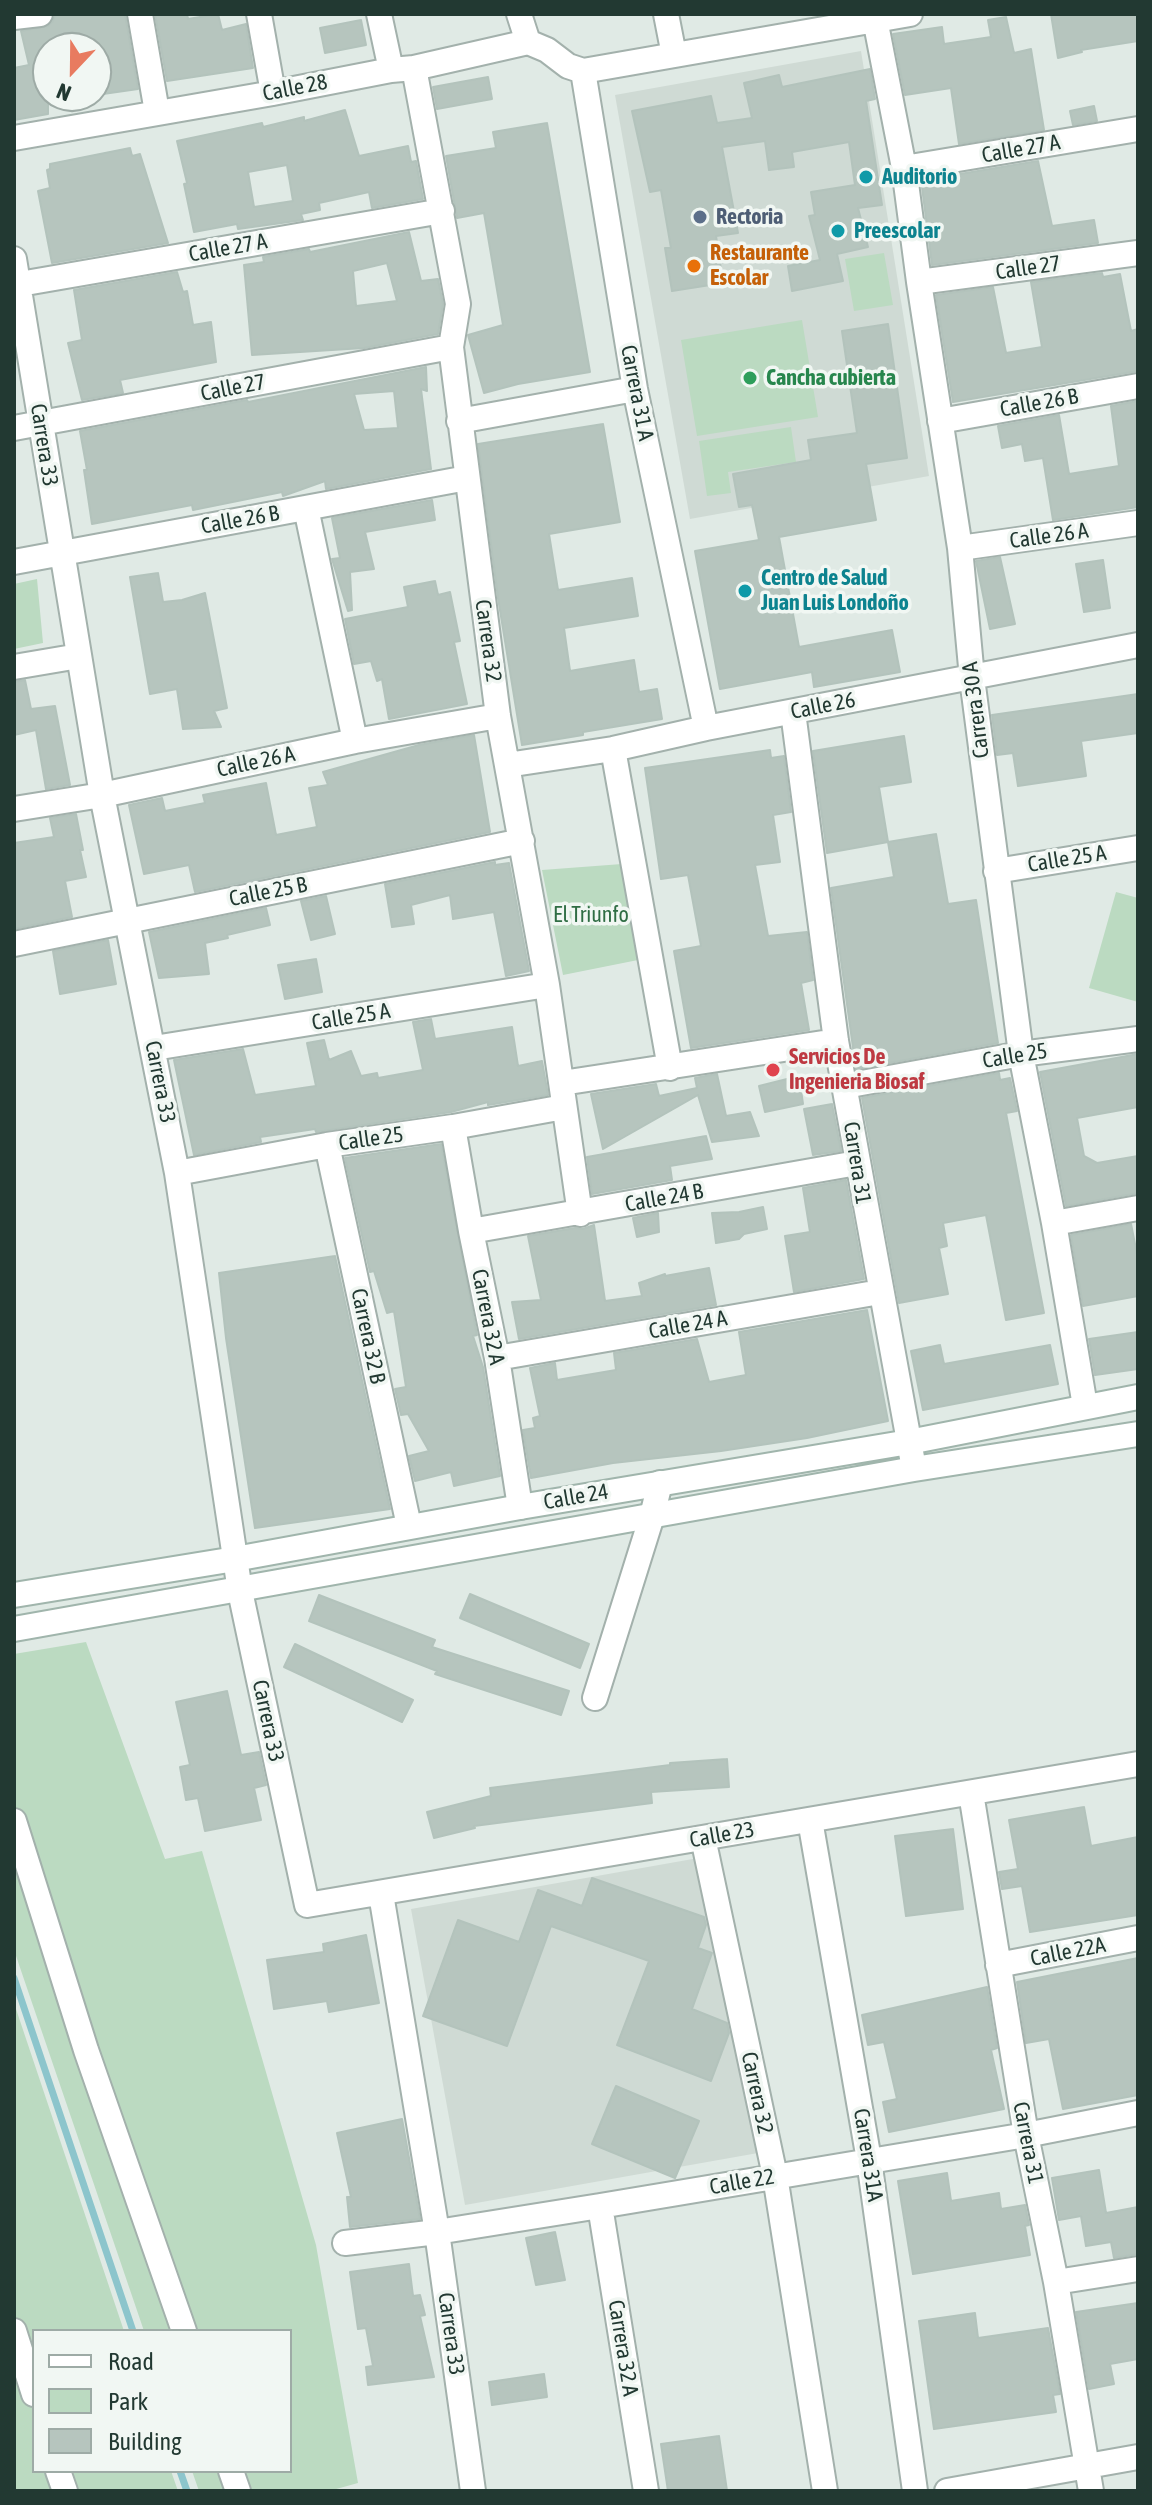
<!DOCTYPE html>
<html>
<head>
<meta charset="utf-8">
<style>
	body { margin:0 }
	#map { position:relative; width:1152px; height:2505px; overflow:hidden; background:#e0eae5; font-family:"Asap Condensed",sans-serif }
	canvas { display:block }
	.frame { position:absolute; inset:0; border:16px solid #223932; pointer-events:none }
	.legend { position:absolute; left:32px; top:2329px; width:260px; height:144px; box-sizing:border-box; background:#f1f7f3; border:2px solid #9eaba6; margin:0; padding:10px 14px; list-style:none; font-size:24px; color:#223932 }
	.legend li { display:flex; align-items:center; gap:16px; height:40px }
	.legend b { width:40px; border:2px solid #9eaba6 }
	.north { position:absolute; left:32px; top:32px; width:80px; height:80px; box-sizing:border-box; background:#f1f7f3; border:2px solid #9eaba6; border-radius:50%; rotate:202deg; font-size:22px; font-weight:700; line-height:32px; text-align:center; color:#223932 }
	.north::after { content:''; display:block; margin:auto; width:28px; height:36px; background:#e87b60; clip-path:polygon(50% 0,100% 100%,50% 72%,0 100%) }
</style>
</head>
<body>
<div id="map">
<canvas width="1152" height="2505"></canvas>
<div class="frame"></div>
<ul class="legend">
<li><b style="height:10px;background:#fff"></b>Road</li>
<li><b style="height:22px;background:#bbdac1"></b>Park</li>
<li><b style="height:22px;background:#b6c5be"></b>Building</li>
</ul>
<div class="north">N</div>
</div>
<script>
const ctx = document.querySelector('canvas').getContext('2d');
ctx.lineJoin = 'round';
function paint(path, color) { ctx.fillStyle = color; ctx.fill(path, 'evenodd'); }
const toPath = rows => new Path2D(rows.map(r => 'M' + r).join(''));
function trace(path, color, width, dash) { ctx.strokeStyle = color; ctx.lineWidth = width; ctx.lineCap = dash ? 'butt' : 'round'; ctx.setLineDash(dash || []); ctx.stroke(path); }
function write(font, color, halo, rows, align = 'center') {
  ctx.font = font + ' "Asap Condensed",sans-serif'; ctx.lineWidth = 7; ctx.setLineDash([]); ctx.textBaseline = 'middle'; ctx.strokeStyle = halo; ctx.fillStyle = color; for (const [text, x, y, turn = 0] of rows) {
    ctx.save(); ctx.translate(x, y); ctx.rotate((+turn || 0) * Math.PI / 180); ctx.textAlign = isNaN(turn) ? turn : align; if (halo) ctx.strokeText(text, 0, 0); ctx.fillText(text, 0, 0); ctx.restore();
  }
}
const built = toPath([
	[861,51,929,476,690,519,615,95],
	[704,1857,758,2153,465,2205,411,1909]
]);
const green = toPath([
	[884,253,893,305,854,311,845,259],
	[802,320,818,417,697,436,681,340],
	[791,427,796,462,728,472,731,493,707,496,699,441],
	[37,579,43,643,14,649,14,584],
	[622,864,638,960,563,975,542,870],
	[1116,892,1138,898,1138,1002,1089,988],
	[86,1642,165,1859,202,1851,316,2245,358,2483,329,2491,199,2491,192,2471,290,2471,290,2331,144,2331,14,1950,14,1654],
	[14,2003,124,2331,34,2331,34,2471,171,2471,178,2491,14,2491]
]);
const stream = toPath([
	[14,1978,133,2331],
	[180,2471,187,2491]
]);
const building = toPath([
	[55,14,125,14,138,89,96,95,96,48,48,48,48,114,14,120,14,68,29,65,21,31,48,26,53,21,55,14],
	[155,14,187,14,188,19,218,14,222,30,246,24,253,68,167,81,155,14],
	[1051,14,1138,14,1138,41,1081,50,1082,52,1058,58,1051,14],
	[1006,17,1014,53,1031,49,1044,130,959,144,951,88,905,95,893,34,942,27,944,44,991,37,988,20,1006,17],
	[361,20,366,45,325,53,320,28,361,20],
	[870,69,875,99,866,101,882,205,858,208,868,247,837,254,843,281,792,291,788,266,820,260,809,216,815,215,811,192,855,185,849,142,792,152,794,167,769,170,765,141,722,147,738,233,716,236,723,283,672,291,665,248,671,248,661,190,650,192,632,111,711,96,717,123,752,118,744,83,779,75,782,87,870,69],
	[488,77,492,99,437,109,433,87,488,77],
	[1094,106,1097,121,1073,125,1070,111,1094,106],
	[345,110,359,156,408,146,411,162,416,161,423,199,372,208,369,192,319,203,320,210,301,214,303,220,238,229,237,224,194,232,184,184,187,183,177,141,262,123,263,127,304,117,304,121,345,110],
	[287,165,293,201,254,207,248,172,287,165],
	[547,123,590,372,518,384,484,393,468,335,503,325,495,278,484,213,457,218,446,156,496,148,493,132,547,123],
	[130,148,132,156,140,154,168,243,52,263,38,191,50,188,47,170,50,169,50,164,130,148],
	[1038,161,1052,226,1094,220,1098,243,932,265,922,187,925,186,924,180,1038,161],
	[409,232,421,281,438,279,443,304,438,334,364,348,252,355,244,265,264,262,263,257,309,249,310,252,409,232],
	[387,263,397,301,356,306,353,271,387,263],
	[177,272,183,292,187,291,193,325,211,322,216,362,120,380,123,393,82,400,68,343,82,340,74,290,177,272],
	[1102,273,1103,277,1120,274,1131,331,1138,329,1138,371,953,402,936,295,993,287,1006,353,1042,347,1031,282,1102,273],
	[888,324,907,458,866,464,876,520,779,537,799,647,892,630,900,672,814,687,812,672,720,689,695,551,759,540,752,505,739,507,733,474,811,460,808,440,857,433,842,331,888,324],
	[426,367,427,391,421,389,431,469,326,489,325,481,283,496,282,492,193,510,192,505,92,524,84,470,87,470,80,431,247,400,248,402,426,367],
	[394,391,398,428,364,430,354,394,394,391],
	[1138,401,1138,507,1053,520,1043,458,1025,461,1022,444,1002,448,998,426,1059,415,1069,474,1119,466,1111,406,1138,401],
	[603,424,620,522,549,534,558,590,632,578,638,616,564,628,570,671,634,660,639,692,657,689,662,719,583,732,583,735,522,745,498,598,478,444,603,424],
	[432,500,435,520,365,532,374,569,350,572,352,610,348,611,332,559,340,558,332,518,432,500],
	[1000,557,1015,624,990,629,976,561,1000,557],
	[1103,560,1110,608,1084,612,1076,564,1103,560],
	[158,573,163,602,182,600,205,593,227,708,214,711,221,727,183,729,177,689,150,694,130,577,158,573],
	[435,581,438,595,450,592,460,641,454,642,467,704,389,719,382,679,377,681,371,661,354,664,345,619,408,607,404,587,435,581],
	[25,680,31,709,55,706,70,785,46,789,36,730,14,735,14,682,25,680],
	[1138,694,1138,733,1081,741,1086,776,1018,786,1013,753,997,755,992,715,1138,694],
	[474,735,490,832,195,892,189,865,144,874,129,805,162,798,165,811,205,803,203,795,266,783,276,835,317,827,309,788,328,785,323,772,419,745,474,735],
	[904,736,911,782,879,787,888,842,827,853,813,751,904,736],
	[770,750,771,758,784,756,791,812,773,815,780,862,755,865,768,936,807,932,813,980,801,983,809,1030,691,1048,674,951,701,946,688,875,661,879,645,768,770,750],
	[76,814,83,850,80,850,86,877,65,881,72,917,14,929,14,843,54,837,50,818,76,814],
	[936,834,948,904,976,900,998,1043,856,1069,831,888,894,877,888,842,936,834],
	[495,862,495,865,509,863,529,971,506,976,494,912,453,919,450,895,411,905,414,924,392,927,385,884,495,862],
	[326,896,335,934,311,940,301,901,326,896],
	[266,908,270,925,227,935,228,938,205,943,209,974,159,978,149,932,266,908],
	[108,940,116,984,60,994,53,951,108,940],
	[316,959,322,992,285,999,278,965,316,959],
	[431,1019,435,1039,512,1027,518,1066,542,1061,548,1095,488,1105,488,1102,451,1112,316,1132,315,1129,260,1137,261,1142,194,1155,174,1060,243,1049,255,1095,316,1086,307,1043,324,1040,329,1060,351,1051,361,1076,377,1073,378,1078,423,1070,413,1022,431,1019],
	[1138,1054,1138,1107,1077,1118,1084,1156,1097,1163,1138,1156,1138,1193,1066,1206,1040,1072,1138,1054],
	[999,1073,1000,1080,1010,1078,1017,1111,1006,1113,1044,1313,1006,1320,986,1215,943,1223,947,1246,939,1248,948,1294,899,1303,862,1098,999,1073],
	[717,1074,726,1116,750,1112,759,1136,712,1142,698,1095,603,1149,591,1094,656,1084,659,1096,697,1088,695,1078,717,1074],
	[799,1076,803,1104,765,1112,759,1086,799,1076],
	[832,1104,841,1151,813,1155,804,1109,832,1104],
	[706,1136,712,1159,670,1166,672,1180,592,1194,587,1157,706,1136],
	[441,1144,477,1335,473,1336,483,1367,500,1476,454,1486,451,1472,415,1481,409,1456,429,1451,408,1414,401,1415,395,1389,406,1387,394,1311,387,1313,374,1271,370,1272,345,1158,441,1144],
	[846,1180,864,1279,794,1292,785,1236,810,1232,803,1188,846,1180],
	[763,1207,767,1229,744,1234,739,1239,716,1243,712,1213,739,1212,763,1207],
	[658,1213,659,1232,637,1237,633,1218,658,1213],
	[1131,1224,1138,1259,1138,1296,1083,1306,1071,1235,1131,1224],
	[594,1225,605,1301,642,1296,639,1283,665,1274,665,1276,709,1268,716,1305,519,1339,512,1302,541,1300,528,1236,575,1228,583,1229,594,1225],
	[335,1256,390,1509,255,1528,226,1338,219,1273,335,1256],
	[867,1310,888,1421,807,1438,721,1451,613,1463,531,1478,523,1430,535,1428,533,1418,540,1416,530,1368,555,1363,557,1380,616,1370,614,1353,697,1339,709,1382,746,1375,739,1332,867,1310],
	[1138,1332,1138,1369,1095,1375,1089,1339,1138,1332],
	[940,1345,944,1364,1050,1345,1058,1384,923,1410,911,1351,940,1345],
	[470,1594,589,1644,580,1668,460,1618,470,1594],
	[319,1595,435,1640,432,1647,569,1691,561,1715,435,1674,437,1671,309,1621,319,1595],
	[295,1644,413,1700,402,1722,284,1667,295,1644],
	[227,1691,241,1755,259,1752,266,1785,254,1788,261,1820,205,1831,198,1798,186,1800,180,1767,190,1765,176,1702,227,1691],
	[727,1759,729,1787,651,1792,652,1803,474,1826,475,1828,434,1838,427,1812,491,1796,490,1788,670,1765,670,1763,727,1759],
	[1084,1807,1091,1846,1138,1837,1138,1915,1030,1932,1022,1886,1002,1889,999,1872,1018,1869,1009,1820,1084,1807],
	[953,1829,963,1909,906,1916,895,1836,953,1829],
	[592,1878,704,1917,706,1925,698,1948,712,1953,692,2009,727,2023,729,2033,711,2081,617,2045,649,1961,551,1926,507,2046,423,2016,458,1920,519,1942,538,1890,582,1906,592,1878],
	[366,1935,379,2003,329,2012,327,2001,274,2009,267,1960,324,1952,323,1944,366,1935],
	[1138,1958,1138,2095,1063,2109,1049,2039,1026,2043,1017,1982,1138,1958],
	[987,1987,997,2048,991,2050,1004,2109,889,2132,883,2102,897,2099,884,2042,868,2045,862,2015,987,1987],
	[616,2086,699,2121,675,2178,592,2144,616,2086],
	[402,2119,420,2219,350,2227,347,2197,351,2197,337,2133,402,2119],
	[1099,2170,1106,2213,1138,2207,1138,2254,1114,2258,1111,2242,1086,2246,1081,2216,1059,2220,1052,2178,1099,2170],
	[947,2173,951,2201,999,2193,1001,2209,1025,2205,1029,2225,1025,2226,1030,2255,913,2274,898,2181,947,2173],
	[555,2232,565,2280,536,2285,526,2238,555,2232],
	[409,2264,413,2296,420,2295,425,2315,420,2316,434,2377,368,2385,366,2367,373,2366,366,2328,358,2329,350,2272,409,2264],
	[1138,2303,1138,2359,1110,2364,1114,2384,1089,2389,1076,2312,1138,2303],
	[975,2313,978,2338,1048,2328,1060,2394,1053,2395,1056,2412,934,2429,919,2321,975,2313],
	[544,2374,547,2397,492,2405,489,2382,544,2374],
	[719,2436,727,2491,668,2491,661,2444,719,2436]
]);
const street = toPath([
	[140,14,157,112],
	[259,14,273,93],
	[379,14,391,70],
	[519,14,528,42],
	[666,14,674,55],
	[874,14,904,168,919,282,960,548,972,678,1021,1054,1054,1223,1085,1406],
	[14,17,40,14],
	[414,68,458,304,451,347,498,716,547,985,580,1214],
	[583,71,910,14],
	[14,138,273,93,391,70,414,68,528,42,547,50,568,66,583,71,635,389,706,728],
	[904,168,1138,129],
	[14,259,102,795,177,1173,240,1591,307,1905,1138,1764],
	[919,282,1138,253],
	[14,285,442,211],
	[459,421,635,389],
	[940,421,1138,386],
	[14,428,451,347],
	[306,508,355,741],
	[960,548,1138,523],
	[14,562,467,478],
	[14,667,79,656],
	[793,712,836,1041,913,1463],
	[613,749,670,1068],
	[507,765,613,749,706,728,1138,645],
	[14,809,102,795,355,741,498,716],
	[996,871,1138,848],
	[14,944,522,841],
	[154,1048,547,985],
	[562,1083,836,1041],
	[845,1086,1021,1054,1138,1039],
	[453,1127,471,1231,497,1358,520,1507],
	[327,1145,409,1526],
	[177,1173,327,1145,453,1127,564,1107],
	[1054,1223,1138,1208],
	[471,1231,857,1163],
	[497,1358,880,1292],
	[595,1698,652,1516,660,1483],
	[971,1793,1026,2135,1056,2282,1091,2491],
	[810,1820,869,2160,915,2491],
	[14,1821,86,2050,184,2331],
	[703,1838,775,2176,825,2491],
	[381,1894,437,2232,473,2491],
	[998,1965,1138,1938],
	[600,2206,646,2491],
	[345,2243,437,2232,600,2206,1026,2135,1138,2113],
	[1056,2282,1138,2269],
	[14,2331,34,2394],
	[58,2471,65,2491],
	[231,2471,238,2491],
	[947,2491,1138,2457]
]);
const secondary = toPath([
	[14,1595,235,1559,520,1507,909,1442,1138,1397],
	[14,1629,914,1469,1138,1434]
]);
const markers = [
	[866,177,8,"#0f9aa8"],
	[700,217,8,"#5c6f8a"],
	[838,231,8,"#0f9aa8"],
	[694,266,8,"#e8710a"],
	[750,378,8,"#2e9e5b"],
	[745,591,8,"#0f9aa8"],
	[773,1070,8,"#e0444e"]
];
const streetNames = [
	["Calle 28",295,88,-11],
	["Calle 27 A",1021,149,-10],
	["Calle 27 A",228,248,-10],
	["Calle 27",1028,268,-8],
	["Calle 27",233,388,-11],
	["Carrera 31 A",637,393,79],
	["Calle 26 B",1039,403,-10],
	["Carrera 33",44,445,81],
	["Calle 26 B",240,520,-10],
	["Calle 26 A",1049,536,-8],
	["Carrera 32",488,641,82],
	["Calle 26",823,706,-11],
	["Carrera 30 A",976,710,-97],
	["Calle 26 A",256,762,-12],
	["Calle 25 A",1067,859,-9],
	["Calle 25 B",268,892,-11],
	["Calle 25 A",351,1017,-9],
	["Calle 25",1015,1056,-9],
	["Carrera 33",160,1082,79],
	["Calle 25",371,1139,-8],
	["Carrera 31",857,1163,81],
	["Calle 24 B",664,1198,-10],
	["Carrera 32 A",488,1317,79],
	["Calle 24 A",688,1325,-10],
	["Carrera 32 B",368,1336,78],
	["Calle 24",576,1497,-10],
	["Carrera 33",268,1721,78],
	["Calle 23",722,1835,-10],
	["Calle 22A",1068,1952,-11],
	["Carrera 32",757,2093,78],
	["Carrera 31",1028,2143,79],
	["Carrera 31A",868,2155,81],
	["Calle 22",742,2182,-10],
	["Carrera 33",451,2334,82],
	["Carrera 32 A",623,2348,81]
];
const cultureNames = [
	["Auditorio",882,177],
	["Preescolar",854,231],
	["Centro de Salud",761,578],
	["Juan Luis Londoño",761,603]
];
const serviceNames = [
	["Rectoria",716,217]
];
const foodNames = [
	["Restaurante",710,253],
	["Escolar",710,278]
];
const leisureNames = [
	["Cancha cubierta",766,378]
];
const parkNames = [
	["El Triunfo",591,915]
];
const healthNames = [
	["Servicios De",789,1057],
	["Ingenieria Biosaf",789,1082]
];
paint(built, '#cfdad4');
paint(green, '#bbdac1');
trace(stream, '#8cc5cc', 7);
paint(building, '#b6c5be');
trace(building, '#b3c3bc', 2);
trace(street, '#a3b1ac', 28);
trace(secondary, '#a0b5ac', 28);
trace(street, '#fff', 24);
trace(secondary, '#fff', 24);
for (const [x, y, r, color] of markers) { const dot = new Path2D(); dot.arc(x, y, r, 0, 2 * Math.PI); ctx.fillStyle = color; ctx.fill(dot); trace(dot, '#f1f7f3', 3); }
write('22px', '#223932', '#f1f7f3', streetNames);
write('bold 22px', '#0d838f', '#f1f7f3', cultureNames, 'left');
write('bold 22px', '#4e5e75', '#f1f7f3', serviceNames, 'left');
write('bold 22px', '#c56008', '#f1f7f3', foodNames, 'left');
write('bold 22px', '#27864d', '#f1f7f3', leisureNames, 'left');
write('22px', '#2f6d44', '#f1f7f3', parkNames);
write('bold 22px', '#be3a42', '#f1f7f3', healthNames, 'left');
</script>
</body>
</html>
